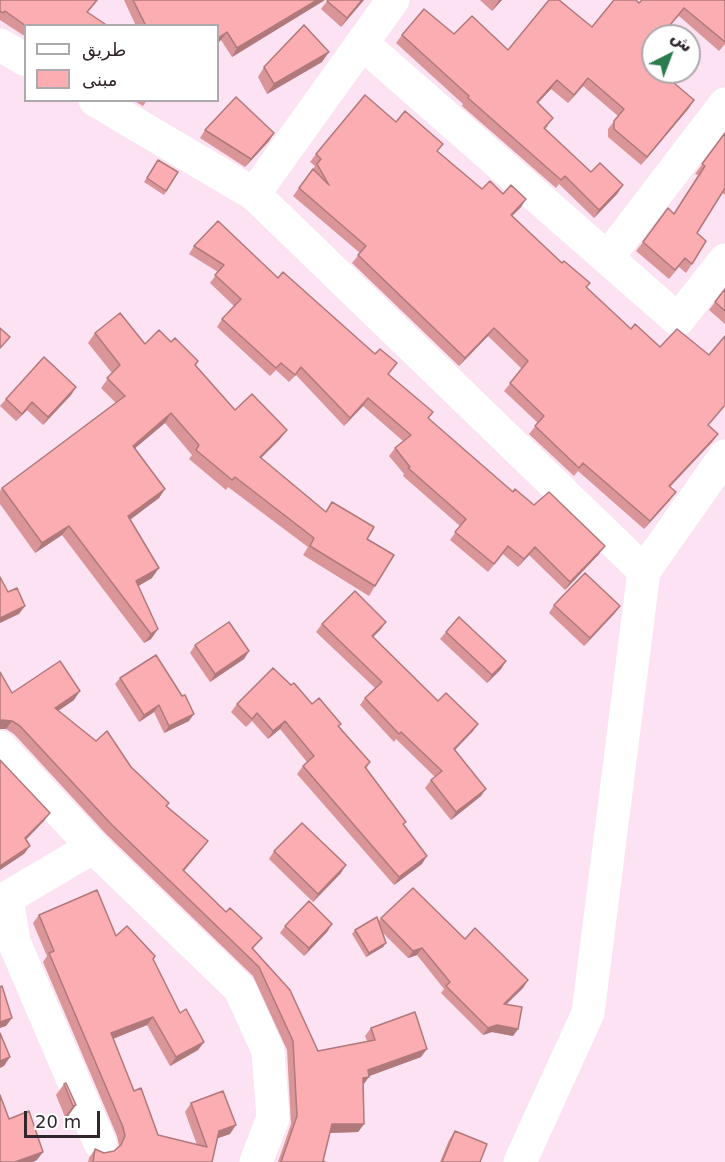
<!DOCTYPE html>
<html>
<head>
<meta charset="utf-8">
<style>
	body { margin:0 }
	#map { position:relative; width:725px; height:1162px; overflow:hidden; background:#fce2f2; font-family:"DejaVu Sans",Vazirmatn,sans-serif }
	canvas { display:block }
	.legend { position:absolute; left:24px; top:24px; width:195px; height:78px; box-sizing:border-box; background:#fff; border:2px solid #ada8ab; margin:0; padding:8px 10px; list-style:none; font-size:18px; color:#32262d }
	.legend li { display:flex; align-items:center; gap:12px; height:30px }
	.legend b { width:30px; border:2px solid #ada8ab }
	.north { position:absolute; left:641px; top:24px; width:60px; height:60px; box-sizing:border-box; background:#fff; border:2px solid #ada8ab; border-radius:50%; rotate:42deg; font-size:16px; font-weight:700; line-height:24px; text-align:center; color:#32262d }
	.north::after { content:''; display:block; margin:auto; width:21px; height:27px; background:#2b7c4d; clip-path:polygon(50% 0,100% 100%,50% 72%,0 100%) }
	.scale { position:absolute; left:24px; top:1111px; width:76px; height:27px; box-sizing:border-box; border:3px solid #32262d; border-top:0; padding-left:8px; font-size:18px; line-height:21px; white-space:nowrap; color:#32262d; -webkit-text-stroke:4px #fff; paint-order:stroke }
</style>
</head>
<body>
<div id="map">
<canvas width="725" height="1162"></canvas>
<ul class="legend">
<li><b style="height:8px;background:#fff"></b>طريق</li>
<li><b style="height:16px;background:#fcadb1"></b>مبنى</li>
</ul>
<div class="north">ش</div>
<div class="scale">20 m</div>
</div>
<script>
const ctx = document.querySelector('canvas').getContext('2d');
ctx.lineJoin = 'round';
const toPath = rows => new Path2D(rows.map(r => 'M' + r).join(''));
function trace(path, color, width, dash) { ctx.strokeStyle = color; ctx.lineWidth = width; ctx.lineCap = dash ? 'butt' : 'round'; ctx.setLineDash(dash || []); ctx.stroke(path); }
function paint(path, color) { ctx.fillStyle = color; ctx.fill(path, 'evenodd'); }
const minor = toPath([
	[363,44,678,320,725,260],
	[0,45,26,60],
	[95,100,254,194,644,571],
	[254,194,393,0],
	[608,257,725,104],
	[0,747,93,847,0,902],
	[93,847,240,989,268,1051,273,1118,256,1162],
	[7,898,14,942,100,1143]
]);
const major = toPath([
	[520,1162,588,1013,644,571,725,456]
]);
const wall = toPath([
	[0,0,98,0,88,12,26,26,26,37,0,20],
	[124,0,325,0,232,57,221,40,218,26,136,26],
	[328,0,364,0,341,27,321,9],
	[480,0,502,0,492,11],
	[725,0,725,44,719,51,679,16,653,36,653,58,649,62,689,108,641,165,608,137,608,129,618,116,583,86,568,103,551,89,538,103,548,126,545,129,591,172,623,185,617,194,594,218,559,184,556,188,462,106,463,104,396,43,402,35,454,34,508,50,592,27,639,3],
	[322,62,267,94,258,77,264,67],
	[133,100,147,100,143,106],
	[396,122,438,152,482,189,503,194,521,207,512,216,587,287,709,425,718,434,712,442,670,487,670,500,644,529,578,471,574,476,529,434,538,423,504,391,522,369,488,336,459,366,352,263,360,253,293,196,315,166,310,162,316,154],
	[205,130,274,133,269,141,245,167,200,138],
	[725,133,725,195,722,193,697,233,692,264,686,273,679,267,669,279,636,251,643,242,674,213,698,175,695,174],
	[158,160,178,172,164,195,144,182],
	[194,246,278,278,389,375,428,419,513,492,534,505,599,554,565,590,529,555,518,567,503,554,488,572,450,540,460,526,403,476,404,474,389,456,395,448,403,441,363,406,344,426,296,375,289,382,276,370,270,376,217,327,222,319,234,306,210,283,218,272,189,254],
	[725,289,725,324,709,310],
	[95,333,145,344,196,365,235,410,287,430,280,439,261,458,326,512,332,502,367,539,375,586,369,596,303,555,308,547,228,487,226,490,189,459,192,455,165,423,135,448,165,489,159,498,130,519,152,578,138,586,158,629,151,639,144,643,62,535,35,553,0,504,0,491,2,488,116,403,101,388,112,373,88,343],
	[76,387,71,395,43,425,27,410,16,421,0,406,6,399],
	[554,605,620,606,614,614,584,646,549,613],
	[322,624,381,629,373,637,438,701,473,731,455,750,481,796,451,820,425,788,431,780,435,777,396,739,394,742,360,705,365,698,375,688,316,632],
	[446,632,506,661,501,669,487,683,440,639],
	[195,645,249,651,244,659,210,682,190,653],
	[120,678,189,721,164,733,154,712,139,722,115,684],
	[291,685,339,726,370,762,366,769,404,825,422,864,394,885,297,774,303,766,307,762,280,729,268,739,252,721,246,727,231,712,237,704],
	[12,693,74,700,58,711,96,741,131,767,169,803,167,806,208,841,184,871,226,912,262,938,253,949,318,1051,367,1041,365,1036,371,1028,421,1057,369,1076,363,1085,364,1124,358,1132,330,1133,323,1161,325,1162,278,1162,291,1124,287,1050,253,976,106,834,14,734,6,729],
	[274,851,341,873,313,902,269,859],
	[39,915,116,936,155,956,153,960,180,1013,204,1042,198,1050,170,1066,147,1025,113,1039,134,1091,158,1135,197,1145,185,1112,191,1103,230,1134,217,1138,212,1162,88,1162,89,1158,95,1149,104,1153,114,1151,117,1149,119,1145,117,1136,43,962,47,956,33,923],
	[381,918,465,939,528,980,523,988,506,1005,518,1029,513,1036,492,1032,483,1035,441,993,444,989,417,955,408,958,382,932,386,943,383,947,366,957,352,934,355,930,378,922],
	[332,924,327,932,304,956,280,933,285,926],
	[64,1084,76,1105,68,1116,65,1117,56,1095],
	[455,1131,480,1162,440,1162,449,1140]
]);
const shadedWall = toPath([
	[317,0,325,0,232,57,237,48],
	[362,0,364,0,341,27,347,18],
	[499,0,502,0,492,11],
	[227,32,221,40,218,43,218,38],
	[329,52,322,62,267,94,274,84],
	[588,78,583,86,568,103,574,95],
	[557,80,551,89,531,110,537,102],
	[694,100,689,108,641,165,647,157],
	[274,133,269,141,245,167,251,159],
	[623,185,617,194,594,218,599,210],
	[526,199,521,207,505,223,511,215],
	[494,328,488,336,459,366,465,358],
	[76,387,71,395,43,425,48,417],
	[368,398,363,406,344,426,350,418],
	[32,402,27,410,16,421,22,414],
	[171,413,165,423,127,455,133,446],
	[287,430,280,439,253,466,260,457],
	[718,434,712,442,663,494,669,486],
	[165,489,159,498,122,526,128,516],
	[676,492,670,500,644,529,650,521],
	[69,526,62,535,35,553,42,543],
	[605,546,599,554,565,590,570,582],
	[535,547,529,555,518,567,524,559],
	[159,568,152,578,130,591,136,581],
	[25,606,19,614,0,623,0,618],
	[620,606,614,614,584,646,590,638],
	[386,622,381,629,366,644,372,636],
	[158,629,151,639,144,643,151,634],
	[249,651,244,659,210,682,215,674],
	[506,661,501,669,487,683,492,675],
	[80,691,74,700,49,717,55,708],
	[159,705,154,712,139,722,144,715],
	[194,714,189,721,164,733,169,726],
	[2,720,12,721,6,729,0,729,0,721],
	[285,721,280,729,268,739,273,731],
	[478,724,473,731,449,756,454,749],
	[486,789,481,796,451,820,456,812],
	[50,813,44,821,19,847,25,838],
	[208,841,202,849,177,879,183,870],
	[30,846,24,854,0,870,0,866],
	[427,856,422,864,394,885,399,877],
	[346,865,341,873,313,902,318,894],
	[332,924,327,932,304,956,309,948],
	[386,943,383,947,366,957,369,953],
	[422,948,417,955,408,958,413,951],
	[528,980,523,988,499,1011,504,1004],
	[153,1017,147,1025,105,1042,111,1033],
	[12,1018,6,1026,0,1028,0,1022],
	[497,1025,518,1029,513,1036,492,1032,483,1035,488,1028],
	[204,1042,198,1050,170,1066,176,1057],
	[427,1049,421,1057,364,1078,369,1077,363,1085,357,1087,368,1070],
	[10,1057,4,1066,0,1068,0,1061],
	[76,1105,68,1116,65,1117,73,1106],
	[332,1124,364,1124,358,1132,326,1133],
	[236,1125,230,1134,213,1140,219,1131],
	[43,1152,37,1160,33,1162,15,1162]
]);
const building = toPath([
	[0,0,97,0,87,12,108,26,26,26,5,11,3,13,0,11,0,0],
	[133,0,317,0,237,48,227,32,218,38,218,26,146,26,133,0],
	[328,0,362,0,347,18,327,1,328,0],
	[549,0,559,0,592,27,614,0,636,0,639,3,642,0,725,0,725,42,684,8,661,36,653,36,653,55,647,61,653,66,653,72,661,72,694,100,647,157,614,129,614,121,624,109,588,78,574,95,557,80,537,102,553,118,544,128,591,172,600,163,623,185,599,210,565,176,561,180,468,98,469,96,402,35,424,9,454,34,472,16,508,50,549,0],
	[304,25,329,52,274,84,264,67,304,25],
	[365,95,396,122,405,111,443,144,437,151,482,189,490,181,503,194,511,185,526,199,511,215,562,263,564,261,590,283,586,287,631,329,635,324,660,347,677,329,709,355,725,336,725,405,708,425,718,434,669,486,676,492,650,521,583,463,579,468,535,426,544,416,510,383,528,361,494,328,465,358,358,255,366,246,299,188,313,169,329,185,317,164,321,159,316,154,365,95],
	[236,97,274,133,251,159,205,130,236,97],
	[725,133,725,188,697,233,706,241,692,264,685,258,675,270,643,242,668,208,674,214,705,166,702,164,725,133],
	[158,160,178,172,166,191,147,178,158,160],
	[218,221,278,278,283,272,375,354,380,349,397,363,388,374,433,412,428,418,513,492,515,489,534,505,549,492,605,546,570,582,535,547,524,559,508,546,494,564,455,532,466,519,408,468,410,467,395,448,411,435,368,398,350,418,301,367,295,375,281,363,276,368,222,319,241,299,215,275,224,265,194,246,218,221],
	[725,289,725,311,715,302,725,289],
	[120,313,145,344,159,330,171,342,175,338,198,361,195,365,235,410,252,394,287,430,260,457,326,512,332,502,374,527,367,539,394,555,375,586,310,546,314,538,235,477,232,480,196,450,199,445,171,413,133,446,165,489,128,516,159,568,136,581,158,629,151,634,69,526,42,543,2,488,125,396,107,378,120,365,95,333,120,313],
	[0,328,10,337,0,348,0,328],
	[44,357,76,387,48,417,32,402,22,414,6,399,44,357],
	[585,573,620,606,590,638,554,605,585,573],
	[0,577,8,592,17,588,25,606,0,618,0,577],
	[355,591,386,622,372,636,438,701,446,693,478,724,454,749,486,789,456,812,431,780,442,771,401,732,399,734,365,698,382,682,322,624,355,591],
	[459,617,506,661,492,675,446,632,459,617],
	[229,622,249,651,215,674,195,645,229,622],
	[156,655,182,696,185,695,194,714,169,726,159,705,144,715,120,678,156,655],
	[60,661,80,691,55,708,96,741,107,731,131,767,169,803,166,806,208,841,183,870,226,912,230,908,262,938,252,948,290,990,318,1051,375,1040,371,1028,415,1012,427,1049,368,1070,369,1077,363,1078,364,1124,332,1124,323,1161,325,1162,281,1162,297,1116,293,1041,259,967,112,825,20,726,12,721,2,720,0,721,0,672,12,693,60,661],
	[273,668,291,685,294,683,312,704,319,698,341,724,338,726,370,762,365,767,406,822,403,824,427,856,399,877,303,766,314,756,285,721,273,731,257,713,252,719,237,704,273,668],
	[0,760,50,813,25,838,30,846,0,866,0,760],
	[302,823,346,865,318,894,274,851,302,823],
	[413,888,465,939,475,928,528,980,504,1004,522,1007,518,1029,497,1025,488,1028,446,986,450,982,422,948,413,951,381,918,413,888],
	[97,890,116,936,127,926,155,956,153,959,180,1013,186,1009,204,1042,176,1057,153,1017,111,1033,134,1091,141,1088,158,1135,207,1147,191,1103,223,1091,236,1125,219,1131,212,1162,93,1162,95,1149,104,1153,114,1151,121,1145,125,1136,123,1127,49,953,54,951,39,915,97,890],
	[309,901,332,924,309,948,285,926,309,901],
	[377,917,386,943,369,953,355,930,377,917],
	[2,986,12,1018,0,1022,0,987,2,986],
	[0,1033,10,1057,0,1061,0,1033],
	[66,1083,76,1105,73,1106,64,1084,66,1083],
	[0,1095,9,1119,29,1111,43,1152,15,1162,0,1162,0,1095],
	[455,1131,487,1144,480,1162,442,1162,455,1131]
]);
trace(minor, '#fff', 33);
trace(major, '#fff', 33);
paint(wall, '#d99598');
paint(shadedWall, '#b0797c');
paint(building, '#fcadb1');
trace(building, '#b0797c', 1.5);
</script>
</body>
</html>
